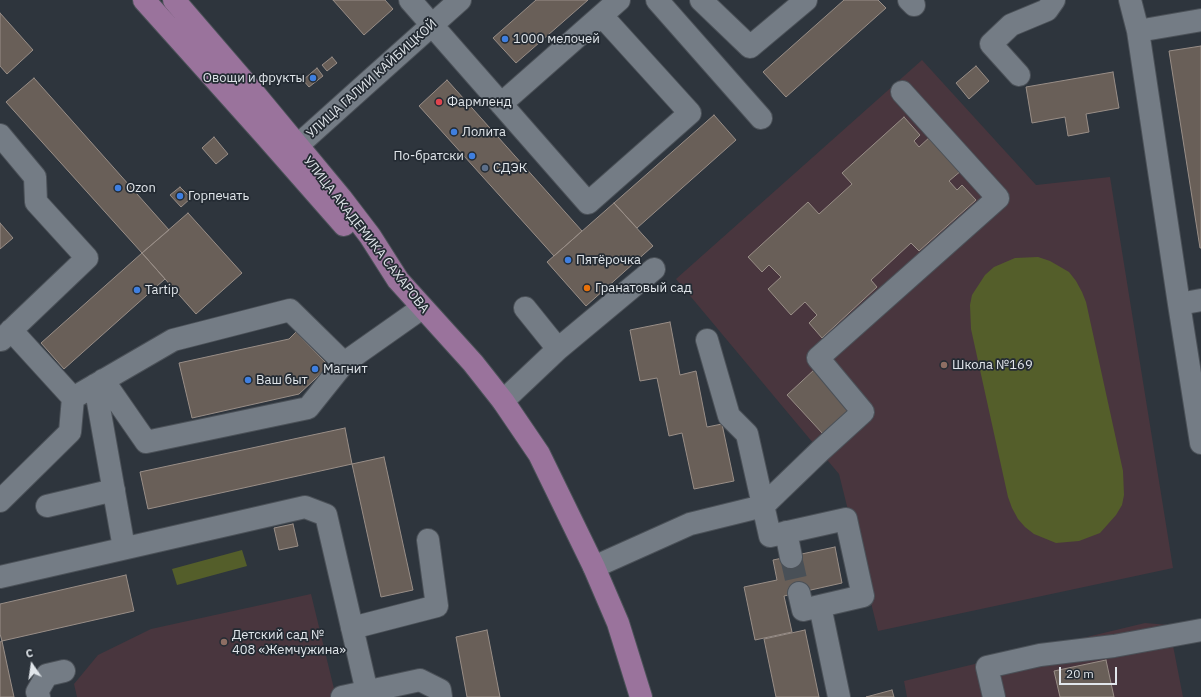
<!DOCTYPE html>
<html>
<head>
<meta charset="utf-8">
<style>
	body { margin:0 }
	#map { position:relative; width:1201px; height:697px; overflow:hidden; background:#2e353d; font-family:"IBM Plex Sans",sans-serif }
	canvas { display:block }
	.north { position:absolute; left:12px; top:645px; width:40px; height:40px; -webkit-text-stroke:3px #242b33; paint-order:stroke; rotate:347deg; font-size:11px; font-weight:700; line-height:16px; text-align:center; color:#e1e6eb }
	.north::after { content:''; display:block; margin:auto; width:14px; height:18px; background:#e1e6eb; clip-path:polygon(50% 0,100% 100%,50% 72%,0 100%) }
	.scale { position:absolute; left:1059px; top:667px; width:58px; height:18px; box-sizing:border-box; border:2px solid #e1e6eb; border-top:0; padding-left:5px; font-size:12px; line-height:14px; white-space:nowrap; color:#e1e6eb; -webkit-text-stroke:3px #242b33; paint-order:stroke }
</style>
</head>
<body>
<div id="map">
<canvas width="1201" height="697"></canvas>
<div class="north">С</div>
<div class="scale">20 m</div>
</div>
<script>
const ctx = document.querySelector('canvas').getContext('2d');
ctx.lineJoin = 'round';
function paint(path, color) { ctx.fillStyle = color; ctx.fill(path, 'evenodd'); }
const toPath = rows => new Path2D(rows.map(r => 'M' + r).join(''));
function trace(path, color, width, dash) { ctx.strokeStyle = color; ctx.lineWidth = width; ctx.lineCap = dash ? 'butt' : 'round'; ctx.setLineDash(dash || []); ctx.stroke(path); }
function write(font, color, halo, rows, align = 'center') {
  ctx.font = font + ' "IBM Plex Sans",sans-serif'; ctx.lineWidth = 3.5; ctx.setLineDash([]); ctx.textBaseline = 'middle'; ctx.strokeStyle = halo; ctx.fillStyle = color; for (const [text, x, y, turn = 0] of rows) {
    ctx.save(); ctx.translate(x, y); ctx.rotate((+turn || 0) * Math.PI / 180); ctx.textAlign = isNaN(turn) ? turn : align; if (halo) ctx.strokeText(text, 0, 0); ctx.fillText(text, 0, 0); ctx.restore();
  }
}
const education = toPath([
	[922,60,1036,185,1110,177,1173,568,878,631,839,474,676,279],
	[311,594,336,697,77,697,74,684,98,655,151,629],
	[1145,623,1169,625,1183,697,907,697,904,681]
]);
const green = toPath([
	[1038,257,1050,261,1069,272,1076,281,1082,292,1086,302,1123,471,1124,495,1122,505,1116,515,1100,533,1079,541,1056,543,1034,534,1025,527,1018,519,1012,508,1008,497,971,329,970,305,972,295,985,275,994,267,1015,258],
	[242,550,247,566,177,585,172,569]
]);
const building = toPath([
	[333,0,385,0,393,9,364,35,333,0],
	[536,0,588,0,516,63,493,38,536,0],
	[844,0,878,0,886,8,786,97,763,72,844,0],
	[0,13,33,50,7,74,0,66,0,13],
	[1201,46,1201,248,1200,248,1169,51,1201,46],
	[332,57,337,63,327,71,322,65,332,57],
	[976,66,989,81,969,99,956,83,976,66],
	[317,68,323,76,309,87,303,80,317,68],
	[1113,72,1119,108,1086,114,1089,132,1068,136,1065,117,1032,123,1026,87,1113,72],
	[34,78,169,230,142,253,6,102,34,78],
	[447,80,582,231,554,256,419,106,447,80],
	[714,115,736,140,637,228,614,203,714,115],
	[904,117,920,135,914,141,919,147,931,136,962,170,949,181,957,190,962,185,976,200,919,251,911,243,871,280,877,287,822,338,809,323,817,315,805,302,791,315,768,289,781,277,769,265,762,272,748,257,808,202,819,214,852,184,842,173,904,117],
	[214,137,228,154,216,164,202,148,214,137],
	[180,187,191,198,181,207,170,195,180,187],
	[614,203,653,246,586,306,547,262,614,203],
	[188,213,242,273,196,314,142,253,188,213],
	[0,223,13,238,0,249,0,223],
	[142,253,165,279,64,369,41,343,142,253],
	[670,322,680,375,696,371,707,427,722,424,734,481,694,489,682,433,669,436,657,378,640,381,630,330,670,322],
	[296,332,329,366,299,394,192,418,179,363,289,339,296,332],
	[815,369,851,408,823,434,787,395,815,369],
	[345,428,352,464,148,509,140,472,345,428],
	[384,457,413,590,381,597,352,464,384,457],
	[293,524,298,546,279,550,274,528,293,524],
	[835,547,842,583,784,596,792,632,755,640,744,587,777,580,773,560,835,547],
	[126,575,134,611,2,641,0,634,0,604,126,575],
	[487,630,500,697,467,697,456,637,487,630],
	[805,630,819,697,776,697,764,639,805,630],
	[2,641,9,674,14,697,0,697,0,642,2,641],
	[1106,660,1114,697,1060,697,1054,671,1106,660],
	[892,690,894,697,866,697,892,690]
]);
const minorTunnel = toPath([
	[791,557,799,593]
]);
const minor = toPath([
	[410,0,588,203,690,113,602,16],
	[657,0,761,118],
	[701,0,750,47,806,0],
	[909,0,914,5],
	[1130,0,1138,31,1201,20],
	[1138,31,1179,304,1201,300],
	[1019,75,991,44,1011,25,1047,10,1054,0],
	[501,104,619,0],
	[0,135,35,177,36,202,87,258,1,340],
	[297,146,366,84,460,0],
	[1179,304,1201,443],
	[525,308,558,349],
	[11,330,73,398,173,340,290,310,344,363,422,308],
	[707,340,729,416,747,434,770,536,846,519,863,596,820,606,839,697],
	[103,380,146,442,308,408,344,363],
	[95,385,124,548],
	[503,401,558,349,654,269],
	[0,501,70,432,73,398],
	[47,506,114,490],
	[786,532,791,557],
	[594,567,690,524,763,506,820,451,863,412,818,358,998,198,902,92],
	[0,577,305,507,326,515,367,692],
	[799,593,803,610,820,606],
	[352,628,437,606,428,540],
	[39,697,37,692,47,675,64,671],
	[342,697,420,680,440,690,441,697],
	[994,697,987,667,1040,655,1114,646,1201,630]
]);
const major = toPath([
	[144,0,264,134,344,225],
	[174,0,254,93,341,198,370,236,398,280,473,363,503,401,539,454,594,567,618,623,641,697]
]);
const markers = [
	[505,39,4,"#3f7fe0"],
	[313,78,4,"#3f7fe0"],
	[439,102,4,"#e0444e"],
	[454,132,4,"#3f7fe0"],
	[472,156,4,"#3f7fe0"],
	[485,168,4,"#5c6f8a"],
	[118,188,4,"#3f7fe0"],
	[180,196,4,"#3f7fe0"],
	[568,260,4,"#3f7fe0"],
	[587,288,4,"#e8710a"],
	[137,290,4,"#3f7fe0"],
	[944,365,4,"#8d6e63"],
	[315,369,4,"#3f7fe0"],
	[248,380,4,"#3f7fe0"],
	[224,642,4,"#8d6e63"]
];
const poiNames = [
	["1000 мелочей",513,39],
	["Овощи и фрукты",305,78,"right"],
	["Фармленд",447,102],
	["Лолита",462,132],
	["По-братски",464,156,"right"],
	["СДЭК",493,168],
	["Ozon",126,188],
	["Горпечать",188,196],
	["Пятёрочка",576,260],
	["Гранатовый сад",595,288],
	["Tartip",145,290],
	["Школа №169",952,365],
	["Магнит",323,369],
	["Ваш быт",256,380],
	["Детский сад №",232,635],
	["408 «Жемчужина»",232,650]
];
const streetNames = [
	["УЛИЦА ГАЛИИ КАЙБИЦКОЙ",372,79,-42],
	["УЛИЦА АКАДЕМИКА САХАРОВА",366,235,52]
];
paint(education, '#49363e');
paint(green, '#545e2a');
paint(building, '#695f58');
trace(building, '#998e87', 1);
trace(minorTunnel, '#495057', 22, [22, 11]);
trace(minor, '#4b5158', 24);
trace(major, '#4b5158', 24);
trace(minor, '#747c85', 22);
trace(major, '#9a739c', 22);
for (const [x, y, r, color] of markers) { const dot = new Path2D(); dot.arc(x, y, r, 0, 2 * Math.PI); ctx.fillStyle = color; ctx.fill(dot); trace(dot, '#242b33', 1.5); }
write('13px', '#e1e6eb', '#242b33', poiNames, 'left');
write('13px', '#e1e6eb', '#242b33', streetNames);
</script>
</body>
</html>
